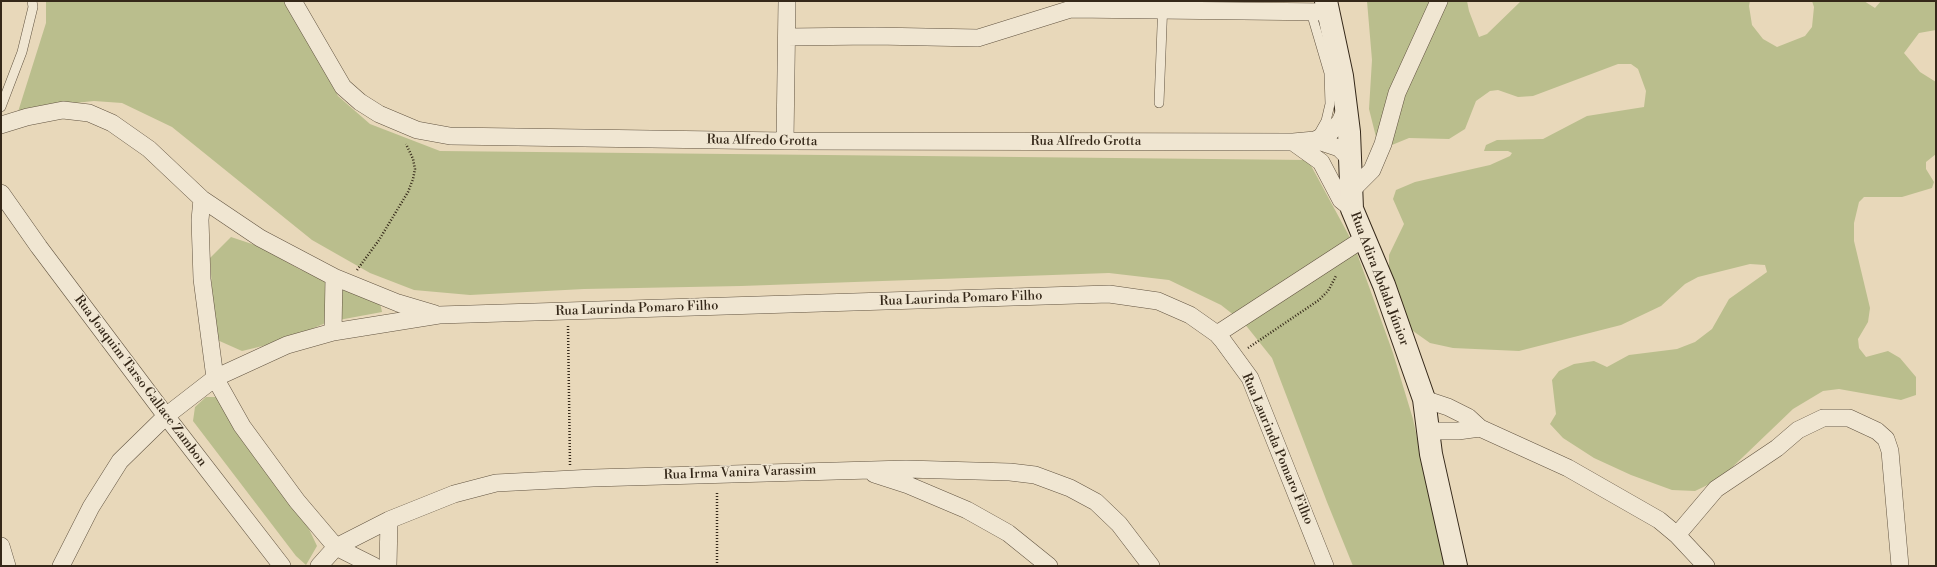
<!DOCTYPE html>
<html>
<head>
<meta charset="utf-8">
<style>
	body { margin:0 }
	#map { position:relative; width:1937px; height:567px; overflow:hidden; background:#e8d8ba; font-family:"Libre Bodoni",serif }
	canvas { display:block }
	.frame { position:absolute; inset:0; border:2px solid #352819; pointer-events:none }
</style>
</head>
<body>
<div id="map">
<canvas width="1937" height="567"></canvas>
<div class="frame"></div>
</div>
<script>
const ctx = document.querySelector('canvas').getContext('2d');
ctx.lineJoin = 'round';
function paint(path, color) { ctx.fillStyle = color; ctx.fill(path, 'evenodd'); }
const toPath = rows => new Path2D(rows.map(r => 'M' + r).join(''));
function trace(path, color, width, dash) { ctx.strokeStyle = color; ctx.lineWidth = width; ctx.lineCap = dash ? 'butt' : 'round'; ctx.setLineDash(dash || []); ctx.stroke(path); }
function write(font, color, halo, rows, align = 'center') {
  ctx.font = font + ' "Libre Bodoni",serif'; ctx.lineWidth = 3; ctx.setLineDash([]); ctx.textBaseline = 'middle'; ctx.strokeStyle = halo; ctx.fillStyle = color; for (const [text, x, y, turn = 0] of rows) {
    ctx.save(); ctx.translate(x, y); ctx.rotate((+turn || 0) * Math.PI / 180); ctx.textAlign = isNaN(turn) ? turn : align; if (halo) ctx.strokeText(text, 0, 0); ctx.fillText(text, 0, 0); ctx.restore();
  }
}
const green = toPath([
	[46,1,287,1,338,96,370,124,440,151,1308,160,1354,245,1393,353,1413,419,1445,566,1353,566,1327,502,1272,358,1244,323,1221,305,1169,280,1109,273,741,286,584,289,470,295,414,290,370,273,312,240,172,127,122,103,94,101,55,105,17,115,46,23],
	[1367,1,1467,1,1469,11,1479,37,1487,34,1521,1,1750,1,1749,6,1752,25,1763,39,1777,47,1805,36,1812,27,1814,7,1812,1,1864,1,1875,8,1881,1,1936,1,1936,30,1919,33,1904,53,1920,72,1936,82,1936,154,1926,162,1926,169,1934,182,1932,188,1902,197,1864,197,1859,202,1854,223,1854,241,1870,308,1868,322,1858,339,1859,348,1866,357,1888,351,1900,358,1916,377,1916,395,1901,400,1839,389,1823,391,1793,409,1720,479,1695,491,1672,490,1631,475,1594,458,1563,438,1550,424,1556,414,1552,380,1559,371,1574,364,1594,361,1607,367,1629,355,1677,349,1695,342,1712,329,1729,299,1767,272,1765,265,1750,264,1698,277,1685,284,1661,306,1621,325,1519,351,1453,348,1430,343,1406,326,1389,286,1389,255,1404,224,1393,199,1396,190,1415,182,1490,165,1510,156,1512,153,1508,151,1484,151,1486,145,1497,140,1543,139,1587,116,1644,107,1646,91,1638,69,1631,64,1618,64,1533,96,1518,97,1498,90,1490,91,1476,101,1465,129,1449,139,1409,138,1387,147,1376,137,1369,109,1372,60],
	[231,237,261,247,299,269,378,301,381,307,382,312,328,322,283,341,242,351,215,339,210,258],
	[206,397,218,397,261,466,308,527,317,546,306,565,296,556,193,421,195,407]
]);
const path = toPath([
	[357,270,379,240,408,192,413,179,415,169,413,159,406,144],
	[568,326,570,465],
	[1248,348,1319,300,1328,291,1336,276],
	[717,566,717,491]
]);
const lane = toPath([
	[1311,12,1329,73,1330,104,1326,121,1317,137],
	[1159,103,1163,1],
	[1,107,22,52,33,7,32,1]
]);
const street = toPath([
	[293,1,343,87,360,102,379,114,417,130,450,136,785,141,1293,142,1315,140,1339,148,1350,159],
	[787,37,875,36,978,38,1071,9,1328,12],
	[1,125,27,117,63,110,89,113,112,123,149,149,202,199,260,238,334,277,398,303,435,314],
	[1315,140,1330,133,1340,122,1346,108],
	[785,141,787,1],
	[1293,142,1321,162,1341,200,1352,209],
	[1351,191,1372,170,1383,144,1397,93,1439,1],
	[1,193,39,247,166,416,282,566],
	[202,199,200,220,202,279,215,378,242,426,297,501,336,547,374,566],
	[333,332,334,277],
	[1217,334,1363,239],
	[1424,399,1448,407,1468,417,1480,428,1568,468,1659,520,1677,535,1706,566],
	[1428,431,1458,431,1480,428],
	[874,474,908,485,967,510,1008,533,1049,566],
	[1677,535,1716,489,1777,448,1798,430,1823,418,1849,418,1877,431,1886,439,1890,451,1900,566],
	[1,546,7,566],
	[61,566,91,507,120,461,166,416,215,378,287,345,333,332,439,315,1109,294,1158,301,1190,315,1217,334,1223,341,1250,378,1325,566],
	[319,566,336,547,389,520,454,494,496,483,593,478,906,469,1010,472,1035,475,1070,488,1096,502,1119,524,1151,566],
	[388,566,389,520]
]);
const secondary = toPath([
	[1326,1,1342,76,1349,132,1352,209,1384,285,1424,399,1431,454,1456,566]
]);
const streetNames = [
	["Rua Alfredo Grotta",762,141,1],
	["Rua Alfredo Grotta",1086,142],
	["Rua Adira Abdala Júnior",1379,279,69],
	["Rua Laurinda Pomaro Filho",961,299,-2],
	["Rua Laurinda Pomaro Filho",637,309,-2],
	["Rua Joaquim Tarso Gallace Zambon",140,381,53],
	["Rua Laurinda Pomaro Filho",1277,449,67],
	["Rua Irma Vanira Varassim",740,473,-2]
];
paint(green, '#babe8d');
trace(lane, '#625441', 10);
trace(street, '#625441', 18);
trace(secondary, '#352819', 24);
trace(path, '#352819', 2.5, [1, 2]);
trace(lane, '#f0e6d2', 9);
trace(street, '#f0e6d2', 17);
trace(secondary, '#f0e6d2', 22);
write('13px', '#352819', '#f0e6d2', streetNames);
</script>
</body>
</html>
